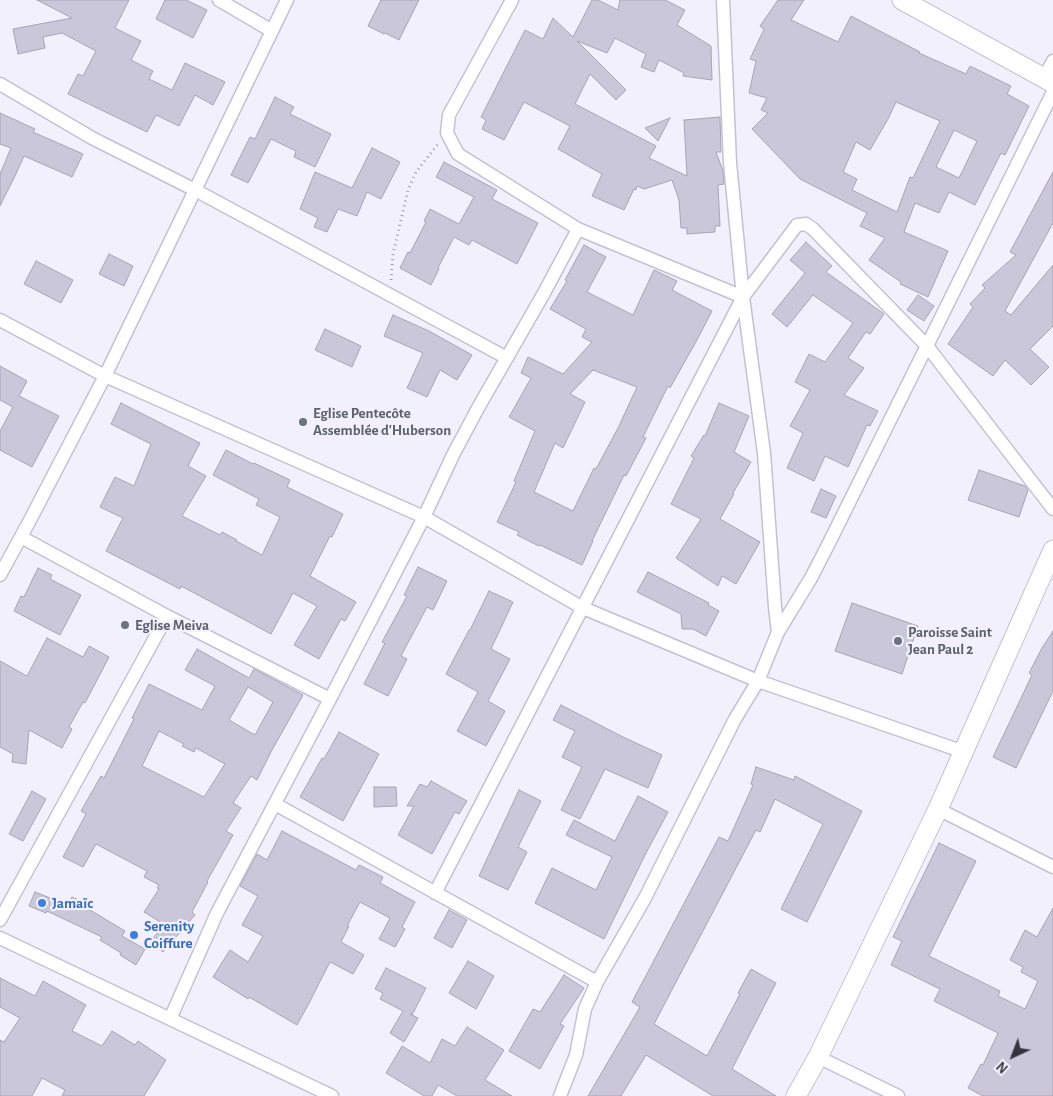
<!DOCTYPE html>
<html>
<head>
<meta charset="utf-8">
<style>
	body { margin:0 }
	#map { position:relative; width:1053px; height:1096px; overflow:hidden; background:#f2f0fc; font-family:"Alegreya Sans",sans-serif }
	canvas { display:block }
	.north { position:absolute; left:988px; top:1031px; width:50px; height:50px; -webkit-text-stroke:4px #f2f0fc; paint-order:stroke; rotate:223deg; font-size:14px; font-weight:700; line-height:20px; text-align:center; color:#36353d }
	.north::after { content:''; display:block; margin:auto; width:18px; height:22px; background:#36353d; clip-path:polygon(50% 0,100% 100%,50% 72%,0 100%) }
</style>
</head>
<body>
<div id="map">
<canvas width="1053" height="1096"></canvas>
<div class="north">N</div>
</div>
<script>
const ctx = document.querySelector('canvas').getContext('2d');
ctx.lineJoin = 'round';
function paint(path, color) { ctx.fillStyle = color; ctx.fill(path, 'evenodd'); }
const toPath = rows => new Path2D(rows.map(r => 'M' + r).join(''));
function trace(path, color, width, dash) { ctx.strokeStyle = color; ctx.lineWidth = width; ctx.lineCap = dash ? 'butt' : 'round'; ctx.setLineDash(dash || []); ctx.stroke(path); }
function write(font, color, halo, rows, align = 'center') {
  ctx.font = font + ' "Alegreya Sans",sans-serif'; ctx.lineWidth = 4.5; ctx.setLineDash([]); ctx.textBaseline = 'middle'; ctx.strokeStyle = halo; ctx.fillStyle = color; for (const [text, x, y, turn = 0] of rows) {
    ctx.save(); ctx.translate(x, y); ctx.rotate((+turn || 0) * Math.PI / 180); ctx.textAlign = isNaN(turn) ? turn : align; if (halo) ctx.strokeText(text, 0, 0); ctx.fillText(text, 0, 0); ctx.restore();
  }
}
const building = toPath([
	[37,0,129,0,115,28,141,41,131,60,153,71,149,79,172,90,185,63,225,82,213,105,195,95,179,126,156,115,147,132,68,94,78,74,83,76,96,51,62,33,43,37,45,48,18,54,13,29,72,18,37,0],
	[165,0,186,0,207,10,193,38,156,19,165,0],
	[381,0,419,0,399,40,385,33,384,34,368,26,381,0],
	[592,0,598,0,618,10,620,0,665,0,685,10,677,25,711,46,712,80,683,76,684,73,659,60,654,72,641,67,646,54,615,38,607,53,577,41,626,90,616,100,590,74,575,104,656,146,649,158,687,176,684,120,720,117,721,152,716,152,723,171,724,184,718,185,720,226,715,226,715,232,687,234,687,228,681,228,679,200,672,180,644,189,637,186,636,190,634,189,624,210,592,196,602,174,558,149,570,126,524,102,504,140,482,129,486,120,481,117,525,30,543,39,553,18,573,37,592,0],
	[778,0,804,0,791,20,838,42,851,16,920,52,919,53,966,74,970,66,1011,86,1007,94,1029,106,1005,155,1001,153,975,205,949,192,939,213,915,203,904,232,948,251,928,297,900,284,901,282,869,260,885,238,860,226,867,213,800,179,752,129,768,113,761,110,767,98,749,93,756,61,750,59,764,29,760,26,778,0],
	[896,102,940,121,913,178,910,177,897,212,852,190,857,179,843,172,856,142,870,150,888,119,896,102],
	[954,130,977,141,959,178,936,167,954,130],
	[275,97,294,107,290,114,331,134,315,167,294,157,296,151,271,139,248,183,231,175,250,137,255,139,275,97],
	[0,113,35,129,33,132,83,154,72,177,24,156,15,176,0,206,0,174,11,148,0,144,0,113],
	[670,118,658,141,645,128,670,118],
	[372,148,400,162,381,199,367,192,357,216,338,209,327,232,314,227,318,218,300,209,315,172,352,188,372,148],
	[444,162,497,190,492,199,538,223,517,264,472,240,469,245,454,237,438,268,439,269,431,285,400,268,408,252,410,253,426,222,424,221,430,209,459,224,474,197,436,177,444,162],
	[1053,172,1053,223,1005,311,1011,315,1053,265,1053,326,1030,349,1049,367,1031,385,1005,360,993,376,948,344,973,307,970,304,985,288,982,285,1016,255,1010,252,1053,172],
	[806,242,832,266,826,272,884,314,870,334,866,332,848,358,864,368,844,395,878,411,870,426,867,425,848,467,825,456,814,481,787,468,803,433,790,426,810,390,795,382,809,354,825,362,853,323,813,295,787,327,772,314,805,273,790,260,806,242],
	[584,245,606,257,587,292,633,315,654,270,677,281,672,290,712,311,697,340,670,388,668,386,643,437,646,438,626,476,624,475,592,541,593,541,582,565,540,545,539,546,517,535,519,532,497,522,516,482,514,481,535,431,509,417,531,378,521,373,528,357,563,374,592,342,582,337,586,329,550,309,567,281,565,280,584,245],
	[593,370,637,387,618,428,596,469,594,468,573,511,534,492,555,443,563,448,585,402,570,394,593,370],
	[109,254,133,266,124,286,99,274,109,254],
	[36,261,73,280,61,303,24,284,36,261],
	[918,295,934,306,924,321,907,310,918,295],
	[393,315,429,331,472,355,457,380,440,370,427,397,407,388,423,353,384,336,393,315],
	[325,329,361,346,352,367,315,350,325,329],
	[0,366,27,381,19,396,59,416,32,467,0,450,0,431,13,407,0,400,0,366],
	[121,403,200,443,188,466,206,476,182,516,220,535,222,532,237,540,236,541,262,555,280,517,256,505,259,499,213,475,226,450,253,464,254,463,290,480,287,487,343,514,332,537,330,536,310,576,356,602,345,621,341,619,319,659,294,645,317,606,293,593,271,634,232,613,181,586,180,589,106,551,123,518,100,507,115,477,134,486,151,444,111,424,121,403],
	[719,403,749,416,734,452,751,462,733,493,734,494,720,519,760,542,736,584,722,576,718,586,676,558,701,519,671,504,694,458,691,456,704,435,705,436,719,403],
	[979,470,1025,486,1028,490,1019,517,968,500,979,470],
	[821,489,836,496,826,518,811,512,821,489],
	[418,567,447,581,433,610,427,607,401,656,407,659,388,696,364,684,385,643,382,642,407,596,404,595,418,567],
	[38,568,52,575,50,579,81,595,60,635,14,611,21,596,24,597,38,568],
	[648,572,709,603,708,605,719,611,706,636,693,629,682,629,681,614,637,592,648,572],
	[489,591,513,602,491,649,510,659,488,701,505,711,486,746,457,731,478,692,446,674,469,630,470,630,489,591],
	[852,603,918,626,902,674,835,651,852,603],
	[1053,631,1053,691,1016,768,993,757,1032,675,1029,673,1042,648,1053,631],
	[47,638,83,657,89,646,109,657,85,703,83,702,69,727,72,729,62,748,29,730,26,764,12,762,13,754,0,747,0,661,27,676,47,638],
	[197,649,249,678,254,669,303,695,272,750,257,780,251,776,233,803,241,808,226,831,233,835,207,881,208,882,192,912,195,915,163,952,150,941,165,925,144,912,159,889,157,888,159,885,144,877,147,871,96,844,83,867,63,857,86,814,81,811,101,776,104,778,134,719,132,718,149,684,202,710,215,686,185,670,197,649],
	[248,687,273,702,255,735,229,720,248,687],
	[159,731,184,744,182,746,194,752,196,748,225,764,204,797,142,766,159,731],
	[561,705,623,737,662,755,648,788,605,769,580,819,561,810,582,767,562,757,575,731,553,720,561,705],
	[339,732,379,754,343,821,300,797,322,758,324,759,339,732],
	[756,767,794,780,795,776,862,811,807,922,781,909,823,824,775,799,760,832,756,830,654,1024,707,1056,740,994,738,993,751,969,776,983,732,1069,776,1096,713,1096,646,1055,621,1096,588,1096,640,1007,632,1002,719,837,728,841,753,785,751,784,756,767],
	[431,781,467,801,459,814,455,812,432,854,398,835,414,806,407,806,420,784,427,787,431,781],
	[374,787,396,787,397,806,374,807,374,787],
	[519,790,541,801,518,847,527,852,508,890,479,876,519,790],
	[32,791,46,799,23,841,9,834,32,791],
	[638,796,668,812,646,853,604,939,535,903,552,868,596,890,612,857,566,835,574,820,615,841,638,796],
	[282,831,356,870,359,865,383,877,380,883,415,902,402,927,405,929,395,947,379,939,390,918,360,902,347,926,349,926,341,942,364,955,353,974,330,962,308,1005,297,1025,249,997,248,999,213,977,230,950,248,962,263,936,242,925,258,896,240,886,257,854,267,860,282,831],
	[939,843,976,861,929,956,1000,991,998,996,1025,1009,1038,981,1021,972,1023,967,1010,960,1025,930,1037,937,1053,908,1053,1096,983,1096,968,1088,981,1064,983,1065,998,1033,934,1001,940,989,891,965,902,941,893,937,939,843],
	[35,892,68,905,72,897,92,906,90,910,125,931,122,936,145,949,136,965,120,955,121,953,100,940,102,937,47,911,46,913,29,906,35,892],
	[449,910,467,920,452,948,434,938,449,910],
	[468,961,494,976,476,1009,449,993,468,961],
	[386,968,426,988,412,1015,410,1014,418,1018,404,1042,390,1033,403,1011,380,999,383,993,375,989,386,968],
	[564,975,584,988,560,1024,564,1026,540,1069,509,1051,533,1009,540,1012,564,975],
	[0,978,35,996,43,981,86,1005,72,1031,102,1046,112,1031,135,1045,138,1041,166,1060,144,1096,62,1096,65,1090,42,1078,32,1096,0,1096,0,1040,4,1042,20,1018,0,1007,0,978],
	[467,1027,504,1050,485,1080,512,1096,457,1096,438,1085,432,1096,424,1096,386,1073,402,1046,430,1063,442,1039,455,1046,467,1027]
]);
const path = toPath([
	[391,280,393,254,408,190,416,172,438,144]
]);
const street = toPath([
	[219,0,272,31],
	[512,0,449,115,447,133,458,154,578,229,743,297],
	[1044,78,1053,61],
	[0,84,92,138,195,190,507,358],
	[0,320,105,376,424,517,583,608,758,681,964,752],
	[21,537,167,616,330,699],
	[0,575,29,522,105,376,287,0],
	[778,632,811,578,829,543,1053,92],
	[275,804,597,982],
	[938,809,1053,867],
	[435,893,743,297,797,225,806,224,813,229,927,346,1053,509],
	[0,920,167,616],
	[0,938,332,1096],
	[170,1019,217,913,330,699,424,517,453,455,478,408,544,293,578,229],
	[818,1057,898,1096],
	[560,1096,576,1055,585,1009,597,982,645,898,735,719,758,681,778,632,775,607,764,453,743,297,730,163,723,0]
]);
const secondary = toPath([
	[902,0,1053,83],
	[796,1096,818,1057,938,809,1053,550]
]);
const markers = [
	[303,422,5,"#6b7280"],
	[125,625,5,"#6b7280"],
	[898,641,5,"#6b7280"],
	[42,903,5,"#3f7fe0"],
	[134,935,5,"#3f7fe0"]
];
const worshipNames = [
	["Eglise Pentecôte",313,413],
	["Assemblée d'Huberson",313,430],
	["Eglise Meiva",135,625],
	["Paroisse Saint",908,632],
	["Jean Paul 2",908,649]
];
const shopNames = [
	["Jamaïc",52,903],
	["Serenity",144,926],
	["Coiffure",144,943]
];
paint(building, '#cbc7da');
trace(building, '#a7a3b5', 1);
trace(street, '#c3c1d4', 15);
trace(secondary, '#c3c1d4', 21);
trace(path, '#a09fa9', 3, [1, 4]);
trace(street, '#fff', 12);
trace(secondary, '#fff', 19);
for (const [x, y, r, color] of markers) { const dot = new Path2D(); dot.arc(x, y, r, 0, 2 * Math.PI); ctx.fillStyle = color; ctx.fill(dot); trace(dot, '#f2f0fc', 2); }
write('bold 15px', '#5b616d', '#f2f0fc', worshipNames, 'left');
write('bold 15px', '#366cbe', '#f2f0fc', shopNames, 'left');
</script>
</body>
</html>
